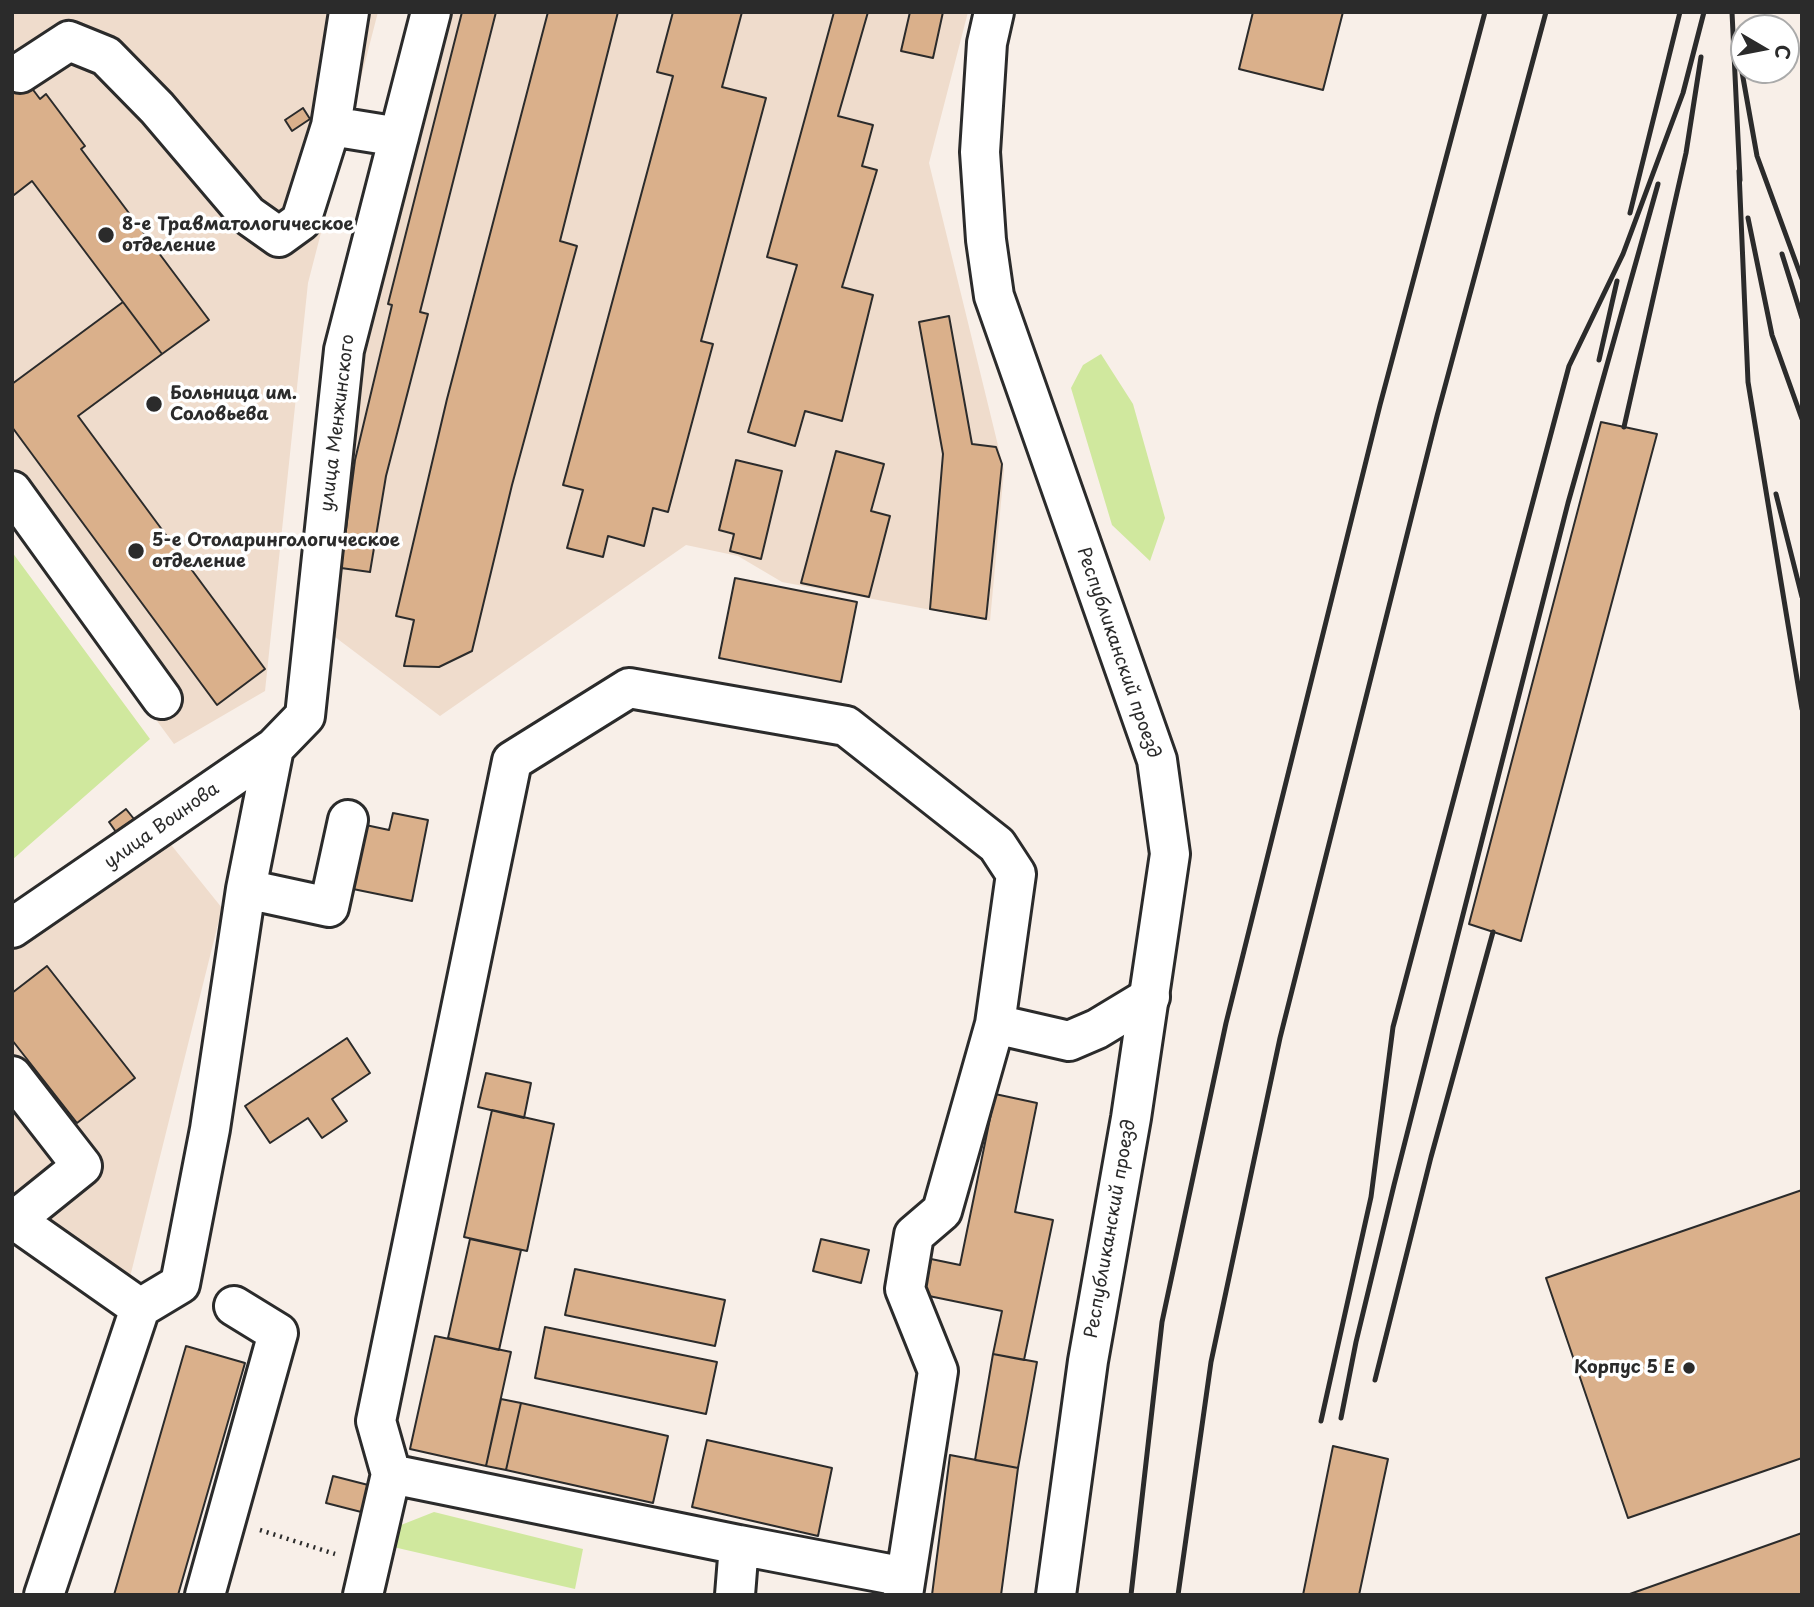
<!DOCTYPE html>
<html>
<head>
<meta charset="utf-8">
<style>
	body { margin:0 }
	#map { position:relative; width:1814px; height:1607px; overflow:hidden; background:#f8efe8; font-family:"Playpen Sans",sans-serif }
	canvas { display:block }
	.frame { position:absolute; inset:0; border:14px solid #2b2b2b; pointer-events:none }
	.north { position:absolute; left:1730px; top:14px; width:70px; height:70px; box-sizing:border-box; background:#fff; border:2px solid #aaa; border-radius:50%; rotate:100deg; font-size:19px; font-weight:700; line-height:28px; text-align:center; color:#2b2b2b }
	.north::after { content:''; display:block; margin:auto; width:24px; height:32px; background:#2b2b2b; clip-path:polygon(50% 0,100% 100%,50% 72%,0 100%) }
</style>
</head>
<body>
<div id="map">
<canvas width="1814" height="1607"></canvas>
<div class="frame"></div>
<div class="north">С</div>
</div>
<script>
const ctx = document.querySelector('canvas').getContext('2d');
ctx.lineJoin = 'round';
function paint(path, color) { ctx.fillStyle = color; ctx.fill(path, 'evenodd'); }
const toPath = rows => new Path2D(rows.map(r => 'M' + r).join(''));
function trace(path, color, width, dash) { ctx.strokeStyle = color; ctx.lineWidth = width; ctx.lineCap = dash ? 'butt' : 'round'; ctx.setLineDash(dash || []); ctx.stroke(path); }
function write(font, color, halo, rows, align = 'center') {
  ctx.font = font + ' "Playpen Sans",sans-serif'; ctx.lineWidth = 7; ctx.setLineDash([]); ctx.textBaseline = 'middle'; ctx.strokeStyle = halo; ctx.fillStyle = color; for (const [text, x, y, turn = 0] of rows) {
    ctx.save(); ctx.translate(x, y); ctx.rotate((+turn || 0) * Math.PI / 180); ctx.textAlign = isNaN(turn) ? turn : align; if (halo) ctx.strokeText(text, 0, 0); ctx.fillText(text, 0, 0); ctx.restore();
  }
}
const built = toPath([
	[12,12,378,12,308,283,265,691,174,744,12,525],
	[451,12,968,12,929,163,1004,470,990,621,782,582,738,556,686,545,440,716,327,631,359,356],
	[168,841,222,908,129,1281,12,1193,12,949]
]);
const green = toPath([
	[1101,354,1133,404,1165,518,1150,561,1112,525,1071,388,1083,365],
	[12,552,150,739,12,860],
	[434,1512,583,1549,575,1589,389,1546,401,1525]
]);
const building = toPath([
	[462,12,496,12,420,312,428,314,386,476,370,572,341,568,355,460,392,305,388,304,462,12],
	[548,12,618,12,560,241,577,246,512,485,472,651,439,667,404,666,414,620,396,616,447,399,548,12],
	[673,12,742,12,722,87,766,98,701,341,713,344,668,512,653,508,644,546,608,536,603,557,567,548,583,490,563,485,673,76,657,72,673,12],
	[834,12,868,12,838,116,873,125,862,166,877,170,842,287,873,295,842,421,805,411,795,446,748,432,797,265,767,257,834,12],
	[910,12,943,12,933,58,901,51,910,12],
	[1253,12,1343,12,1323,90,1239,69,1253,12],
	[12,62,40,99,46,94,85,146,81,149,209,320,162,354,32,181,14,195,12,192,12,62],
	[303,108,310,119,292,131,285,120,303,108],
	[123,302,162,354,78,416,265,669,217,705,12,427,12,384,123,302],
	[949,316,972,444,996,447,1002,464,986,619,930,609,943,454,919,322,949,316],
	[1601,422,1657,434,1521,941,1469,924,1601,422],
	[836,451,884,464,871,511,890,516,869,597,801,583,836,451],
	[736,460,782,471,761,559,730,551,734,534,719,530,736,460],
	[735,578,857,602,841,682,719,658,735,578],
	[126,809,134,819,116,832,109,822,126,809],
	[393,813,428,820,412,901,348,888,361,824,389,830,393,813],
	[47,966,135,1078,77,1123,12,1040,12,993,47,966],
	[347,1038,370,1073,332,1099,347,1121,322,1138,308,1118,270,1143,245,1106,347,1038],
	[486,1073,531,1083,524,1118,478,1107,486,1073],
	[995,1094,1037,1103,1015,1212,1053,1220,1024,1360,993,1354,1002,1311,924,1295,931,1259,960,1265,995,1094],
	[492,1110,554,1124,527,1251,464,1237,492,1110],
	[1802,1190,1802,1458,1628,1518,1546,1278,1802,1190],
	[470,1239,521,1250,499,1350,448,1338,470,1239],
	[821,1239,869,1250,861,1283,813,1271,821,1239],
	[575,1269,725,1300,715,1346,565,1315,575,1269],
	[545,1327,717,1362,706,1414,535,1378,545,1327],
	[435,1336,511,1352,486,1466,410,1449,435,1336],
	[186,1346,245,1363,178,1595,114,1595,186,1346],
	[993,1354,1037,1362,1018,1468,975,1460,993,1354],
	[501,1399,521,1403,506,1470,486,1466,501,1399],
	[521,1403,668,1436,653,1503,506,1470,521,1403],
	[707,1440,832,1468,818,1536,692,1507,707,1440],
	[1333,1446,1388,1459,1359,1595,1303,1595,1333,1446],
	[950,1455,1018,1468,1001,1595,932,1595,950,1455],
	[333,1476,380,1488,373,1515,326,1503,333,1476],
	[1802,1533,1802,1595,1627,1595,1802,1533]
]);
const path = toPath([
	[260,1530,335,1554]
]);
const minor = toPath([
	[20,73,69,41,106,56,157,108,248,215,279,237,301,221,331,126,349,12],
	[331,126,399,137],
	[12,491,162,699],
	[246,889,329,907,348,820],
	[12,928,274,748,305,716,344,350,431,12],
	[995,1024,1069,1041,1097,1029,1150,997],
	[12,1076,82,1166,15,1220],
	[12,1218,140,1308],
	[391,1474,739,1545,735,1595],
	[739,1545,905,1577],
	[44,1595,140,1308,180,1284,210,1129,246,889,274,748],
	[205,1595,278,1333,234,1306],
	[363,1595,391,1474,376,1421,512,761,629,688,846,726,997,845,1016,874,995,1024,942,1211,914,1235,905,1289,938,1371,903,1595]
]);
const major = toPath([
	[994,12,987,43,980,152,986,240,994,296,1157,760,1170,854,1131,1118,1088,1361,1056,1595]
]);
const rail = toPath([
	[1732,12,1740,180],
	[1742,72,1757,156,1802,279],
	[1739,171,1748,382,1802,709],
	[1630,213,1680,12],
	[1748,218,1772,335,1802,419],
	[1782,254,1802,318],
	[1599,360,1617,281],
	[1624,427,1686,153,1701,57],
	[1776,494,1802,597],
	[1375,1380,1431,1157,1493,932],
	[1341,1418,1356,1342,1394,1185,1568,503,1658,184],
	[1321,1421,1371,1197,1393,1027,1569,366,1623,254,1683,93,1704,12],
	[1131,1595,1162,1322,1226,1023,1380,405,1485,12],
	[1178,1595,1211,1362,1280,1038,1437,416,1546,12]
]);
const markers = [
	[106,235,9,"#2b2b2b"],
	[154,404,9,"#2b2b2b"],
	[136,551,9,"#2b2b2b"],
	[1689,1368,7,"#2b2b2b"]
];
const poiNames = [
	["8-е Травматологическое",122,225],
	["отделение",122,246],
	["Больница им.",170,394],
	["Соловьева",170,415],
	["5-е Отоларингологическое",152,541],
	["отделение",152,562],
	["Корпус 5 E",1675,1368,"right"]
];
const streetNames = [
	["улица Менжинского",338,423,-83],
	["Республиканский проезд",1118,653,71],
	["улица Воинова",162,826,-35],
	["Республиканский проезд",1111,1229,-80]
];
paint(built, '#efdccc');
paint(green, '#d0e89e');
paint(building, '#dab08b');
trace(building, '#2b2b2b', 2);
trace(minor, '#2b2b2b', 44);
trace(major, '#2b2b2b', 44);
trace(path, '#2b2b2b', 4.5, [2, 5]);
trace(minor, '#fff', 38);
trace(major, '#fff', 38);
trace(rail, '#2b2b2b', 5);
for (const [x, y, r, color] of markers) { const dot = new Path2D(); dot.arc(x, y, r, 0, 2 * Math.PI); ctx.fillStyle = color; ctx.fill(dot); trace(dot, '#fff', 2.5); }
write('bold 18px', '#2b2b2b', '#fff', poiNames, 'left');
write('18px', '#2b2b2b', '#fff', streetNames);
</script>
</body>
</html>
